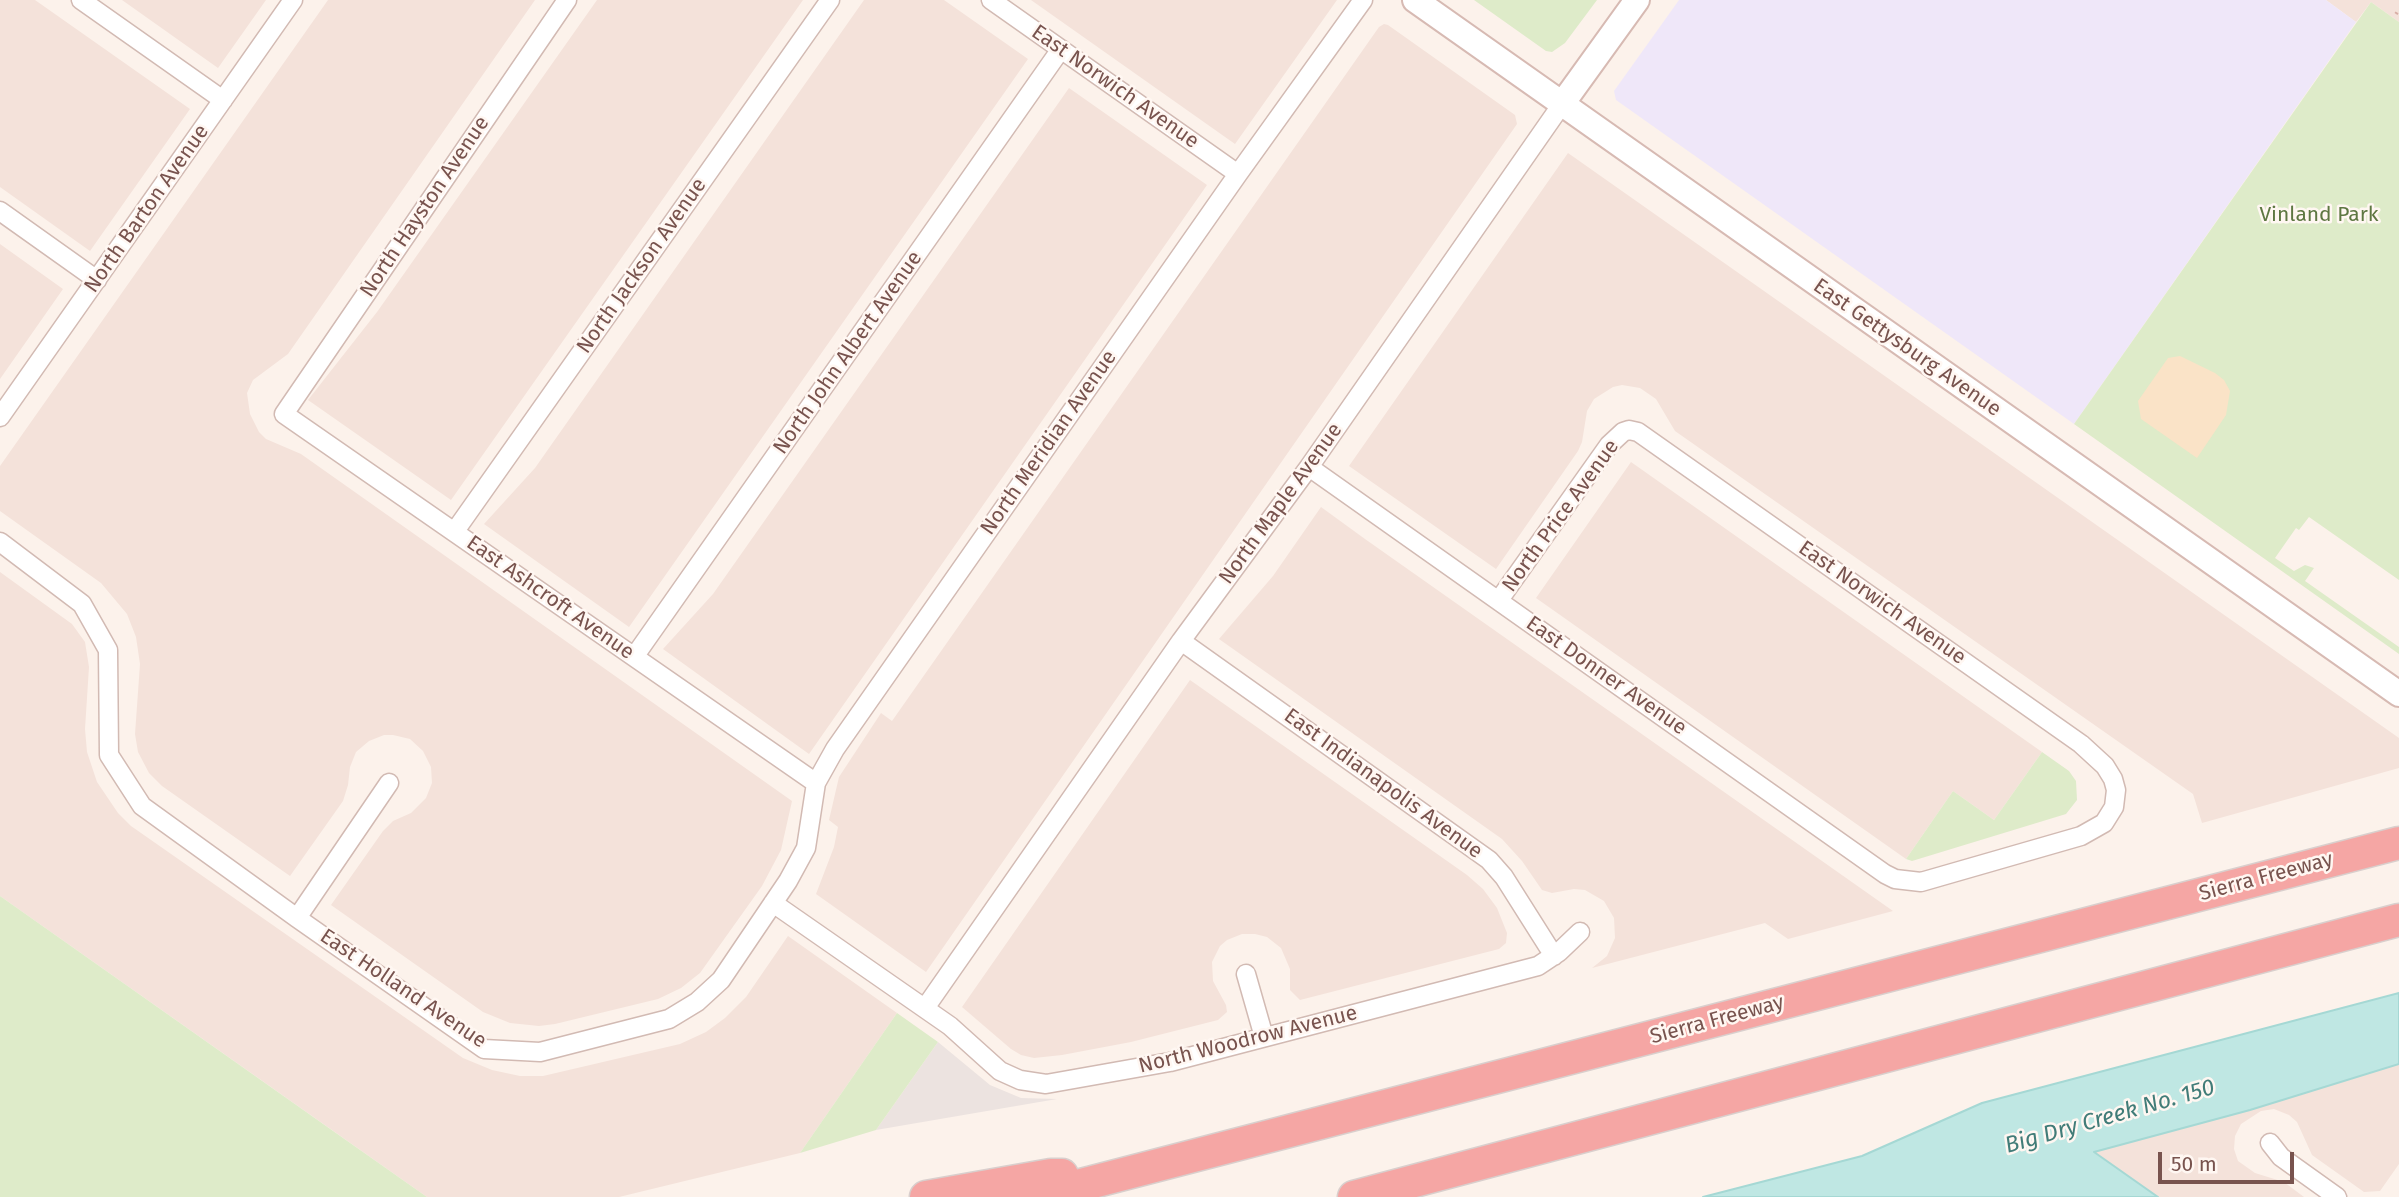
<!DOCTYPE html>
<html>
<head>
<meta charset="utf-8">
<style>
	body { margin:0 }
	#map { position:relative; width:2399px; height:1197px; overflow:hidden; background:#fcf2eb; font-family:"Fira Sans",sans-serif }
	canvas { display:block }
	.scale { position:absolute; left:2158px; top:1152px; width:136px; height:32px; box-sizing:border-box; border:4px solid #78534e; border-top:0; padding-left:9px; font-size:21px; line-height:24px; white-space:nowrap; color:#78534e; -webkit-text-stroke:5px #fff7f2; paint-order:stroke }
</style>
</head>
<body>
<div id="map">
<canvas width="2399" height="1197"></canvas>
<div class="scale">50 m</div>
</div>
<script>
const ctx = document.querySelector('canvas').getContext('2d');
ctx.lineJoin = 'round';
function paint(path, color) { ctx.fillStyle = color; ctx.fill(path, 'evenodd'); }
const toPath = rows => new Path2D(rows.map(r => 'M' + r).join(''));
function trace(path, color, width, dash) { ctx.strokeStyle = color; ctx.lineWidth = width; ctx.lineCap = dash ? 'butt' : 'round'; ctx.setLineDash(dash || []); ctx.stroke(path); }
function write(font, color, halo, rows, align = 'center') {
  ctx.font = font + ' "Fira Sans",sans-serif'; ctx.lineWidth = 5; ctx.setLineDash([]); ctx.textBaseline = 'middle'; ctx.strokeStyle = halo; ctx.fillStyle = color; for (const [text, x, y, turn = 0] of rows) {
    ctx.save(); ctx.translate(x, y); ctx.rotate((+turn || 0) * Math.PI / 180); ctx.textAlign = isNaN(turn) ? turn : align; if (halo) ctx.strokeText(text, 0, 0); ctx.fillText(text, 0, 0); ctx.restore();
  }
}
const residential = toPath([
	[0,0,35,0,190,109,90,251,0,187],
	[122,0,266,0,218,68],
	[328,0,535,0,288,354,253,380,247,393,250,414,259,432,266,439,301,454,792,801,781,850,762,886,700,973,681,988,658,999,555,1024,539,1026,510,1023,483,1012,331,905,383,831,393,821,411,813,426,798,432,783,431,767,423,751,410,739,393,735,384,735,369,741,356,752,350,767,348,785,343,801,290,876,162,786,149,773,138,752,135,734,140,664,136,637,127,614,101,583,0,511,0,466],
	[597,0,803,0,451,500,308,400,377,312],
	[864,0,944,0,1028,59,629,627,484,524,535,468],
	[1031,0,1337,0,1235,144],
	[2326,0,2399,0,2399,22,2371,2,2356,22],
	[1384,24,1388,25,1515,115,1517,124,926,972,816,894,834,847,838,827,829,820,839,777,881,713,892,721,1379,27],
	[1069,88,1207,185,809,754,663,649,713,594],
	[1568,153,2399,738,2399,768,2202,823,2193,794,1675,431,1656,399,1640,388,1622,385,1613,387,1594,399,1587,411,1582,442,1578,451,1496,569,1349,466],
	[0,244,63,289,0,379],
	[1631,462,2042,752,1994,820,1953,791,1906,859,1536,598],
	[1321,507,1365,539,1893,911,1788,939,1765,923,1592,968,1607,956,1615,938,1614,918,1604,901,1585,890,1574,889,1552,893,1542,890,1522,861,1502,839,1219,639,1273,576],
	[0,572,72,624,85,642,89,667,85,729,87,752,97,782,118,813,131,826,463,1058,492,1070,520,1076,543,1076,680,1044,706,1032,725,1018,746,997,788,936,897,1013,800,1153,619,1197,427,1197,0,896],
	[1190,680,1467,875,1483,889,1497,908,1507,933,1506,943,1499,949,1300,1000,1290,990,1290,969,1281,948,1267,937,1255,934,1242,934,1227,940,1220,946,1212,962,1213,981,1226,1005,1227,1012,1218,1020,1131,1042,1062,1055,1034,1058,1021,1055,1011,1049,962,1007],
	[2399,1064,2399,1164,2380,1191,2364,1192,2312,1155,2297,1122,2289,1115,2274,1109,2261,1111,2241,1124,2235,1136,2234,1149,2238,1161,2255,1173,2284,1182,2304,1197,2158,1197,2093,1152,2250,1110]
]);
const industrial = toPath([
	[938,1042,990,1085,1021,1098,1057,1099,876,1130]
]);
const education = toPath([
	[1679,0,2326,0,2356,22,2074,424,1616,100,1614,91]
]);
const green = toPath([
	[1474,0,1597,0,1565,43,1552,52,1546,51],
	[2371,2,2399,22,2399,580,2309,517,2299,530,2296,528,2275,558,2294,571,2305,565,2314,568,2305,581,2399,647,2399,654,2074,424],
	[2042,752,2069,771,2076,781,2077,800,2066,814,1912,861,1906,859,1953,791,1994,820],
	[0,896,336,1133,427,1197,0,1197],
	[897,1013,938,1042,876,1130,800,1153]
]);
const sand = toPath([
	[2180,356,2215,373,2224,380,2230,391,2226,415,2197,458,2141,419,2138,401,2168,358]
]);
const water = toPath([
	[2399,993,2399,1064,2250,1110,2094,1152,2158,1197,1703,1197,1862,1156,1982,1103,2399,993]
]);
const path = toPath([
	[2396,14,2399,9]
]);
const street = toPath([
	[81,0,223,100],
	[567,0,284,414,816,783],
	[991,0,1238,174],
	[0,211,97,280],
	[0,417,293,0],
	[1309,467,1885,874,1895,879,1921,882,2081,836,2104,823,2114,807,2116,790,2113,779,2105,766,2081,744,1638,432,1629,430,1623,432,1609,445,1499,600],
	[455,531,830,0],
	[0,542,82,604,108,650,109,755,142,806,297,918,484,1049,540,1052,669,1019,697,1002,721,980,788,881,806,848,816,783,835,749,1238,174,1363,0],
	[1181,641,1489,860,1504,877,1554,956],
	[634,657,1061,49],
	[773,903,950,1026,1000,1071,1020,1080,1046,1084,1170,1062,1538,966,1559,952,1580,932],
	[297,918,389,783],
	[1246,974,1264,1037],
	[925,1008,1181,641,1309,467,1562,104],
	[2270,1143,2281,1157,2337,1197]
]);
const secondary = toPath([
	[1415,0,2399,694],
	[1562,104,1637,0]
]);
const highway = toPath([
	[926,1197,1051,1175,1062,1175],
	[1035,1197,2399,843],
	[1354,1197,2399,920]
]);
const streetNames = [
	["East Norwich Avenue",1115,87,35],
	["North Hayston Avenue",425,207,-56],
	["North Barton Avenue",147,209,-55],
	["North Jackson Avenue",642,266,-55],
	["East Gettysburg Avenue",1907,348,35],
	["North John Albert Avenue",848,353,-55],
	["North Meridian Avenue",1049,443,-55],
	["North Maple Avenue",1281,504,-54],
	["North Price Avenue",1561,516,-54],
	["East Ashcroft Avenue",550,598,35],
	["East Norwich Avenue",1882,603,35],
	["East Donner Avenue",1606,676,35],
	["East Indianapolis Avenue",1383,784,36],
	["Sierra Freeway",2266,877,-15],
	["East Holland Avenue",403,989,34],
	["Sierra Freeway",1717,1020,-15],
	["North Woodrow Avenue",1248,1040,-14]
];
const parkNames = [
	["Vinland Park",2319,215]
];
const waterNames = [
	["Big Dry Creek No. 150",2110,1117,-16]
];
paint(residential, '#f4e2da');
paint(industrial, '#ece3e0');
paint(education, '#efe7f9');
paint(green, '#deebc9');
paint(sand, '#fae3c7');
paint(water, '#bfe7e3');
trace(water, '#a5d8d4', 2);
trace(street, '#d2bab3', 21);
trace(secondary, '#d7bab3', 28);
trace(highway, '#d9cfcd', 35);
trace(path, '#d7ada5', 3.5, [2, 5]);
trace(street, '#fff', 18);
trace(secondary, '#fff', 24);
trace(highway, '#f5a6a4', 32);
write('21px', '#78534e', '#fff7f2', streetNames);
write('21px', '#5e7742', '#fff7f2', parkNames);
write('italic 23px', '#417c78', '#fff7f2', waterNames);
</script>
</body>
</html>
